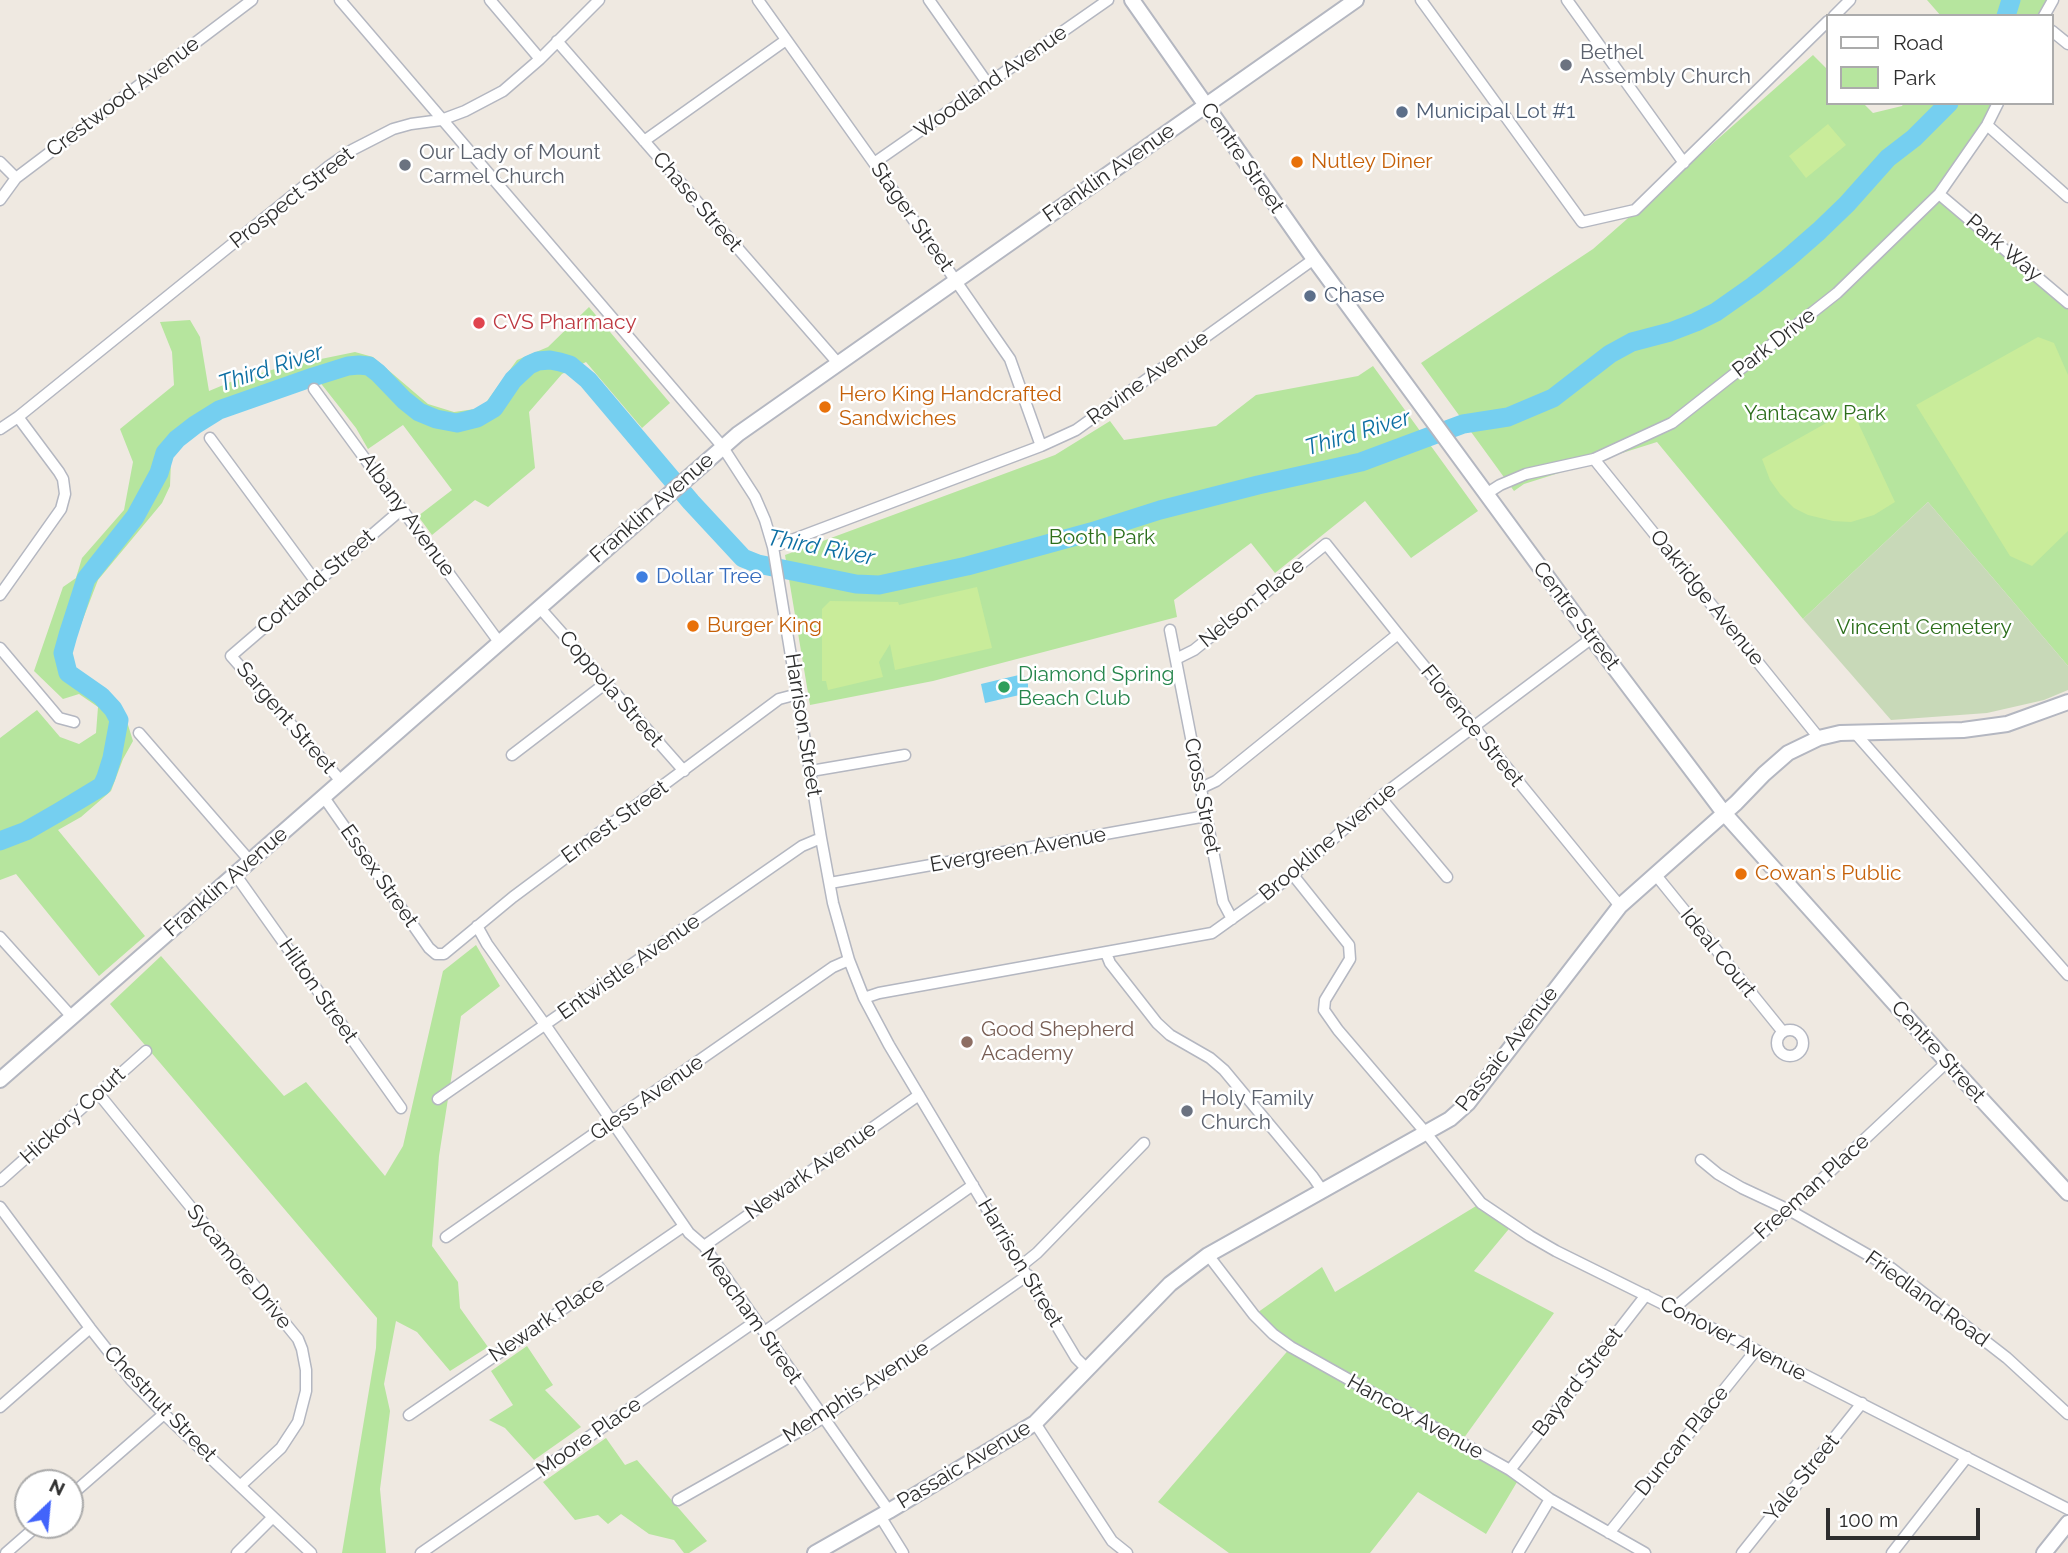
<!DOCTYPE html>
<html>
<head>
<meta charset="utf-8">
<style>
	body { margin:0 }
	#map { position:relative; width:2068px; height:1553px; overflow:hidden; background:#efe9e1; font-family:Raleway,sans-serif }
	canvas { display:block }
	.legend { position:absolute; left:1826px; top:14px; width:228px; height:91px; box-sizing:border-box; background:#fff; border:2px solid #ababab; margin:0; padding:9px 12px; list-style:none; font-size:21px; color:#2e2e2e }
	.legend li { display:flex; align-items:center; gap:14px; height:35px }
	.legend b { width:35px; border:2px solid #ababab }
	.north { position:absolute; left:14px; top:1469px; width:70px; height:70px; box-sizing:border-box; background:#fff; border:2px solid #ababab; border-radius:50%; rotate:26deg; font-size:19px; font-weight:700; line-height:28px; text-align:center; color:#2e2e2e }
	.north::after { content:''; display:block; margin:auto; width:24px; height:32px; background:#4264fb; clip-path:polygon(50% 0,100% 100%,50% 72%,0 100%) }
	.scale { position:absolute; left:1826px; top:1508px; width:154px; height:32px; box-sizing:border-box; border:4px solid #2e2e2e; border-top:0; padding-left:9px; font-size:21px; line-height:24px; white-space:nowrap; color:#2e2e2e; -webkit-text-stroke:5px #fff; paint-order:stroke }
</style>
</head>
<body>
<div id="map">
<canvas width="2068" height="1553"></canvas>
<ul class="legend">
<li><b style="height:9px;background:#fff"></b>Road</li>
<li><b style="height:19px;background:#b6e59e"></b>Park</li>
</ul>
<div class="north">N</div>
<div class="scale">100 m</div>
</div>
<script>
const ctx = document.querySelector('canvas').getContext('2d');
ctx.lineJoin = 'round';
function paint(path, color) { ctx.fillStyle = color; ctx.fill(path, 'evenodd'); }
const toPath = rows => new Path2D(rows.map(r => 'M' + r).join(''));
function trace(path, color, width, dash) { ctx.strokeStyle = color; ctx.lineWidth = width; ctx.lineCap = dash ? 'butt' : 'round'; ctx.setLineDash(dash || []); ctx.stroke(path); }
function write(font, color, halo, rows, align = 'center') {
  ctx.font = font + ' Raleway,sans-serif'; ctx.lineWidth = 5; ctx.setLineDash([]); ctx.textBaseline = 'middle'; ctx.strokeStyle = halo; ctx.fillStyle = color; for (const [text, x, y, turn = 0] of rows) {
    ctx.save(); ctx.translate(x, y); ctx.rotate((+turn || 0) * Math.PI / 180); ctx.textAlign = isNaN(turn) ? turn : align; if (halo) ctx.strokeText(text, 0, 0); ctx.fillText(text, 0, 0); ctx.restore();
  }
}
const green = toPath([
	[1927,0,2053,0,2045,16,1941,16],
	[1813,55,1828,70,1828,103,1863,103,1873,113,1902,106,1904,103,1996,103,1944,198,2068,303,2068,666,1928,502,1803,619,1657,442,1524,484,1514,491,1421,363,1593,249],
	[589,307,670,403,642,428,586,362,562,374,529,412,535,468,488,507,475,500,432,535,418,516,452,490,403,425,368,449,356,428,319,381,313,377,219,410,195,425,177,439,171,462,170,486,162,503,98,580,71,650,75,669,89,683,108,693,124,712,133,741,123,759,111,791,81,817,58,830,145,936,99,976,16,874,0,880,0,738,37,710,60,737,79,744,96,733,98,707,79,694,63,699,34,671,63,587,76,578,82,558,124,510,133,462,120,429,174,385,172,352,160,322,190,320,200,337,209,391,233,381,282,367,355,352,373,357,428,404,454,412,482,408,517,360,548,347],
	[1373,366,1478,511,1411,558,1365,501,1275,573,1251,543,1174,600,1177,617,933,681,810,705,785,555,1055,455,1110,421,1124,440,1216,426,1256,395,1358,376],
	[476,945,500,986,461,1016,439,1156,432,1246,458,1282,460,1308,488,1347,450,1371,417,1332,396,1321,384,1384,390,1411,380,1489,386,1553,342,1553,376,1348,377,1318,110,1004,161,956,284,1096,306,1082,385,1176,403,1146,443,971],
	[1481,1203,1513,1224,1474,1271,1554,1313,1461,1442,1520,1477,1486,1534,1418,1492,1370,1553,1229,1553,1158,1502,1291,1347,1254,1315,1322,1267,1335,1292],
	[527,1346,553,1385,545,1390,581,1427,534,1460,505,1428,489,1420,513,1405,491,1371],
	[606,1438,625,1465,637,1460,707,1541,689,1553,684,1553,674,1540,649,1534,621,1514,608,1524,598,1515,575,1520,543,1482]
]);
const cemetery = toPath([
	[1928,502,2068,666,2068,690,2044,700,1987,713,1891,720,1803,619]
]);
const pitch = toPath([
	[1828,124,1846,145,1806,178,1789,156],
	[2038,337,2054,343,2068,375,2068,531,2032,566,2010,556,1916,405],
	[1846,412,1855,416,1895,502,1874,515,1851,522,1833,521,1808,515,1794,508,1780,494,1770,480,1762,459],
	[977,587,992,648,895,670,890,644,879,662,883,677,828,690,826,681,822,681,822,609,830,601,898,602,899,605]
]);
const water = toPath([
	[1023,674,1028,684,1028,693,985,703,981,684]
]);
const river = toPath([
	[2006,16,2011,0],
	[0,841,26,831,59,812,102,786,106,777,112,758,119,720,113,709,101,696,68,673,63,653,68,635,86,579,135,517,159,473,165,453,177,439,195,425,219,410,313,377,348,366,359,365,369,366,378,373,404,400,419,412,436,419,457,423,477,418,494,408,513,380,529,365,538,361,550,360,560,362,570,365,588,380,691,502,743,558,758,564,856,584,879,585,967,566,1091,532,1160,510,1258,485,1361,462,1463,424,1508,417,1553,398,1610,354,1632,342,1670,332,1696,322,1716,312,1753,286,1787,259,1819,231,1847,204,1888,158,1914,138,1949,103]
]);
const street = toPath([
	[340,0,722,446,755,497,765,520,773,547,821,838,833,903,849,960,864,998,889,1045,1076,1358,1087,1369],
	[490,0,540,59],
	[758,0,874,163,1010,359,1041,446],
	[929,0,988,84],
	[1421,0,1582,222,1635,210,1828,21],
	[1567,0,1684,163],
	[1834,16,1850,0],
	[2044,16,2053,0],
	[2052,31,2068,44],
	[557,41,837,362],
	[1987,125,2068,197],
	[644,141,786,40],
	[0,162,16,178],
	[874,163,1108,0],
	[1939,194,2068,303],
	[0,200,16,178,252,0],
	[314,389,499,642],
	[0,429,18,417,329,166,352,150,393,129,411,124,441,120,465,111,503,91,540,59,599,0],
	[210,438,316,582],
	[1594,459,1819,738],
	[1486,494,1500,485,1526,474,1594,459,1672,423,1837,293,1939,194,1987,125,1998,103],
	[773,547,1041,446,1076,430,1314,259],
	[0,595,61,509,65,494,63,479,59,472,18,417],
	[539,607,684,771],
	[1170,630,1223,902,1232,919],
	[0,648,59,718,74,722],
	[1176,659,1194,650,1326,544,1398,634,1620,906],
	[139,733,250,861],
	[1855,733,2068,975],
	[512,755,606,683],
	[811,771,905,755],
	[341,781,231,656,402,509],
	[1201,788,1216,781,1398,634],
	[323,796,429,948,436,954,444,954,513,897,779,699,798,694],
	[1380,797,1447,877],
	[235,874,401,1108],
	[1655,874,1783,1032],
	[1293,875,1349,945,1350,959,1325,1000,1324,1010,1338,1030,1426,1133,1481,1203,1530,1236,1556,1251,1756,1350,2068,1509],
	[830,883,1206,816],
	[477,926,487,944,546,1026,689,1233,704,1246,889,1511],
	[0,937,72,1017],
	[1106,953,1110,963,1157,1023,1170,1035,1210,1058,1224,1070,1313,1177,1322,1190],
	[864,998,879,993,1212,933,1293,875,1380,797,1592,638],
	'1777 1043a13 13 0 1 1 26 0a13 13 0 1 1-26 0Z',
	[98,1093,298,1339,302,1349,306,1370,306,1391,298,1422,281,1448,240,1486],
	[438,1099,802,846,821,838],
	[1701,1160,1718,1174,1742,1188,1789,1210,1891,1268,2007,1358,2068,1414],
	[0,1181,146,1051],
	[0,1207,90,1328,131,1380,164,1414,311,1553],
	[446,1237,833,967,849,960],
	[704,1246,919,1095],
	[1208,1255,1254,1315,1273,1334,1291,1347,1510,1470,1550,1499,1645,1553],
	[1022,1265,1037,1253,1144,1143],
	[1673,1309,1789,1210,1947,1062],
	[764,1332,973,1185],
	[0,1407,90,1328],
	[409,1415,684,1226],
	[1035,1423,1112,1541,1127,1553],
	[1510,1470,1646,1295],
	[70,1496,164,1414],
	[678,1500,823,1418,1028,1275],
	[880,1516,903,1553],
	[1609,1533,1756,1350],
	[6,1553,38,1525],
	[237,1553,273,1517],
	[421,1553,756,1321],
	[1518,1553,1550,1499],
	[1742,1553,1862,1403],
	[1892,1553,1967,1457]
]);
const secondary = toPath([
	[1132,0,1314,259,1592,638,1724,813,1947,1062,2068,1193],
	[0,1080,738,434,1356,0],
	[815,1553,889,1511,1035,1423,1170,1284,1208,1255,1450,1119,1468,1103,1620,906,1736,803,1764,774,1788,753,1819,738,1840,733,1963,730,2007,724,2068,702],
	[2044,1553,2068,1523]
]);
const markers = [
	[1566,65,7,"#6b7280"],
	[1402,112,7,"#5c6f8a"],
	[1297,162,7,"#e8710a"],
	[405,165,7,"#6b7280"],
	[1310,296,7,"#5c6f8a"],
	[479,323,7,"#e0444e"],
	[825,407,7,"#e8710a"],
	[642,577,7,"#3f7fe0"],
	[693,626,7,"#e8710a"],
	[1004,687,7,"#2e9e5b"],
	[1741,874,7,"#e8710a"],
	[967,1042,7,"#8d6e63"],
	[1187,1111,7,"#6b7280"]
];
const worshipNames = [
	["Bethel",1580,53],
	["Assembly Church",1580,77],
	["Our Lady of Mount",419,153],
	["Carmel Church",419,177],
	["Holy Family",1201,1099],
	["Church",1201,1123]
];
const streetNames = [
	["Woodland Avenue",991,82,-35],
	["Crestwood Avenue",123,97,-37],
	["Centre Street",1242,158,55],
	["Franklin Avenue",1109,173,-35],
	["Prospect Street",292,198,-38],
	["Chase Street",697,202,49],
	["Stager Street",912,217,55],
	["Park Way",2004,248,40],
	["Park Drive",1774,343,-38],
	["Ravine Avenue",1148,378,-36],
	["Franklin Avenue",652,508,-41],
	["Albany Avenue",407,515,54],
	["Cortland Street",316,582,-41],
	["Oakridge Avenue",1707,598,51],
	["Nelson Place",1252,603,-39],
	["Centre Street",1576,616,53],
	["Coppola Street",611,689,49],
	["Sargent Street",286,718,49],
	["Harrison Street",803,725,81],
	["Florence Street",1472,726,51],
	["Cross Street",1202,796,79],
	["Ernest Street",615,822,-36],
	["Brookline Avenue",1328,842,-40],
	["Evergreen Avenue",1018,850,-10],
	["Essex Street",379,876,55],
	["Franklin Avenue",226,882,-41],
	["Ideal Court",1718,953,51],
	["Entwistle Avenue",629,967,-35],
	["Hilton Street",318,991,55],
	["Passaic Avenue",1507,1049,-52],
	["Centre Street",1938,1052,48],
	["Gless Avenue",647,1098,-35],
	["Hickory Court",73,1116,-42],
	["Newark Avenue",811,1171,-35],
	["Freeman Place",1812,1187,-42],
	["Harrison Street",1020,1263,59],
	["Sycamore Drive",239,1267,51],
	["Friedland Road",1927,1299,36],
	["Meacham Street",751,1316,55],
	["Newark Place",547,1320,-34],
	["Conover Avenue",1733,1339,27],
	["Bayard Street",1578,1382,-52],
	["Memphis Avenue",856,1392,-33],
	["Chestnut Street",160,1404,46],
	["Hancox Avenue",1415,1417,29],
	["Moore Place",589,1437,-35],
	["Duncan Place",1682,1441,-51],
	["Passaic Avenue",964,1465,-31],
	["Yale Street",1802,1478,-51]
];
const serviceNames = [
	["Municipal Lot #1",1416,112],
	["Chase",1324,296]
];
const foodNames = [
	["Nutley Diner",1311,162],
	["Hero King Handcrafted",839,395],
	["Sandwiches",839,419],
	["Burger King",707,626],
	["Cowan's Public",1755,874]
];
const healthNames = [
	["CVS Pharmacy",493,323]
];
const parkNames = [
	["Yantacaw Park",1815,414],
	["Booth Park",1102,538],
	["Vincent Cemetery",1924,628]
];
const shopNames = [
	["Dollar Tree",656,577]
];
const leisureNames = [
	["Diamond Spring",1018,675],
	["Beach Club",1018,699]
];
const educationNames = [
	["Good Shepherd",981,1030],
	["Academy",981,1054]
];
const waterNames = [
	["Third River",271,368,-18],
	["Third River",1358,433,-17],
	["Third River",821,548,11]
];
paint(green, '#b6e59e');
paint(cemetery, '#c8d9b8');
paint(pitch, '#c9ec9a');
paint(water, '#75cff0');
trace(river, '#75cff0', 19);
trace(street, '#b4b7c1', 13);
trace(secondary, '#b4b7c1', 18);
trace(street, '#fff', 10);
trace(secondary, '#fff', 14);
for (const [x, y, r, color] of markers) { const dot = new Path2D(); dot.arc(x, y, r, 0, 2 * Math.PI); ctx.fillStyle = color; ctx.fill(dot); trace(dot, '#fff', 2.5); }
write('21px', '#5b616d', '#fff', worshipNames, 'left');
write('21px', '#2e2e2e', '#fff', streetNames);
write('21px', '#4e5e75', '#fff', serviceNames, 'left');
write('21px', '#c56008', '#fff', foodNames, 'left');
write('21px', '#be3a42', '#fff', healthNames, 'left');
write('21px', '#2c6e1b', '#fff', parkNames);
write('21px', '#366cbe', '#fff', shopNames, 'left');
write('21px', '#27864d', '#fff', leisureNames, 'left');
write('21px', '#785e54', '#fff', educationNames, 'left');
write('italic 23px', '#0d6fa3', '#fff', waterNames);
</script>
</body>
</html>
